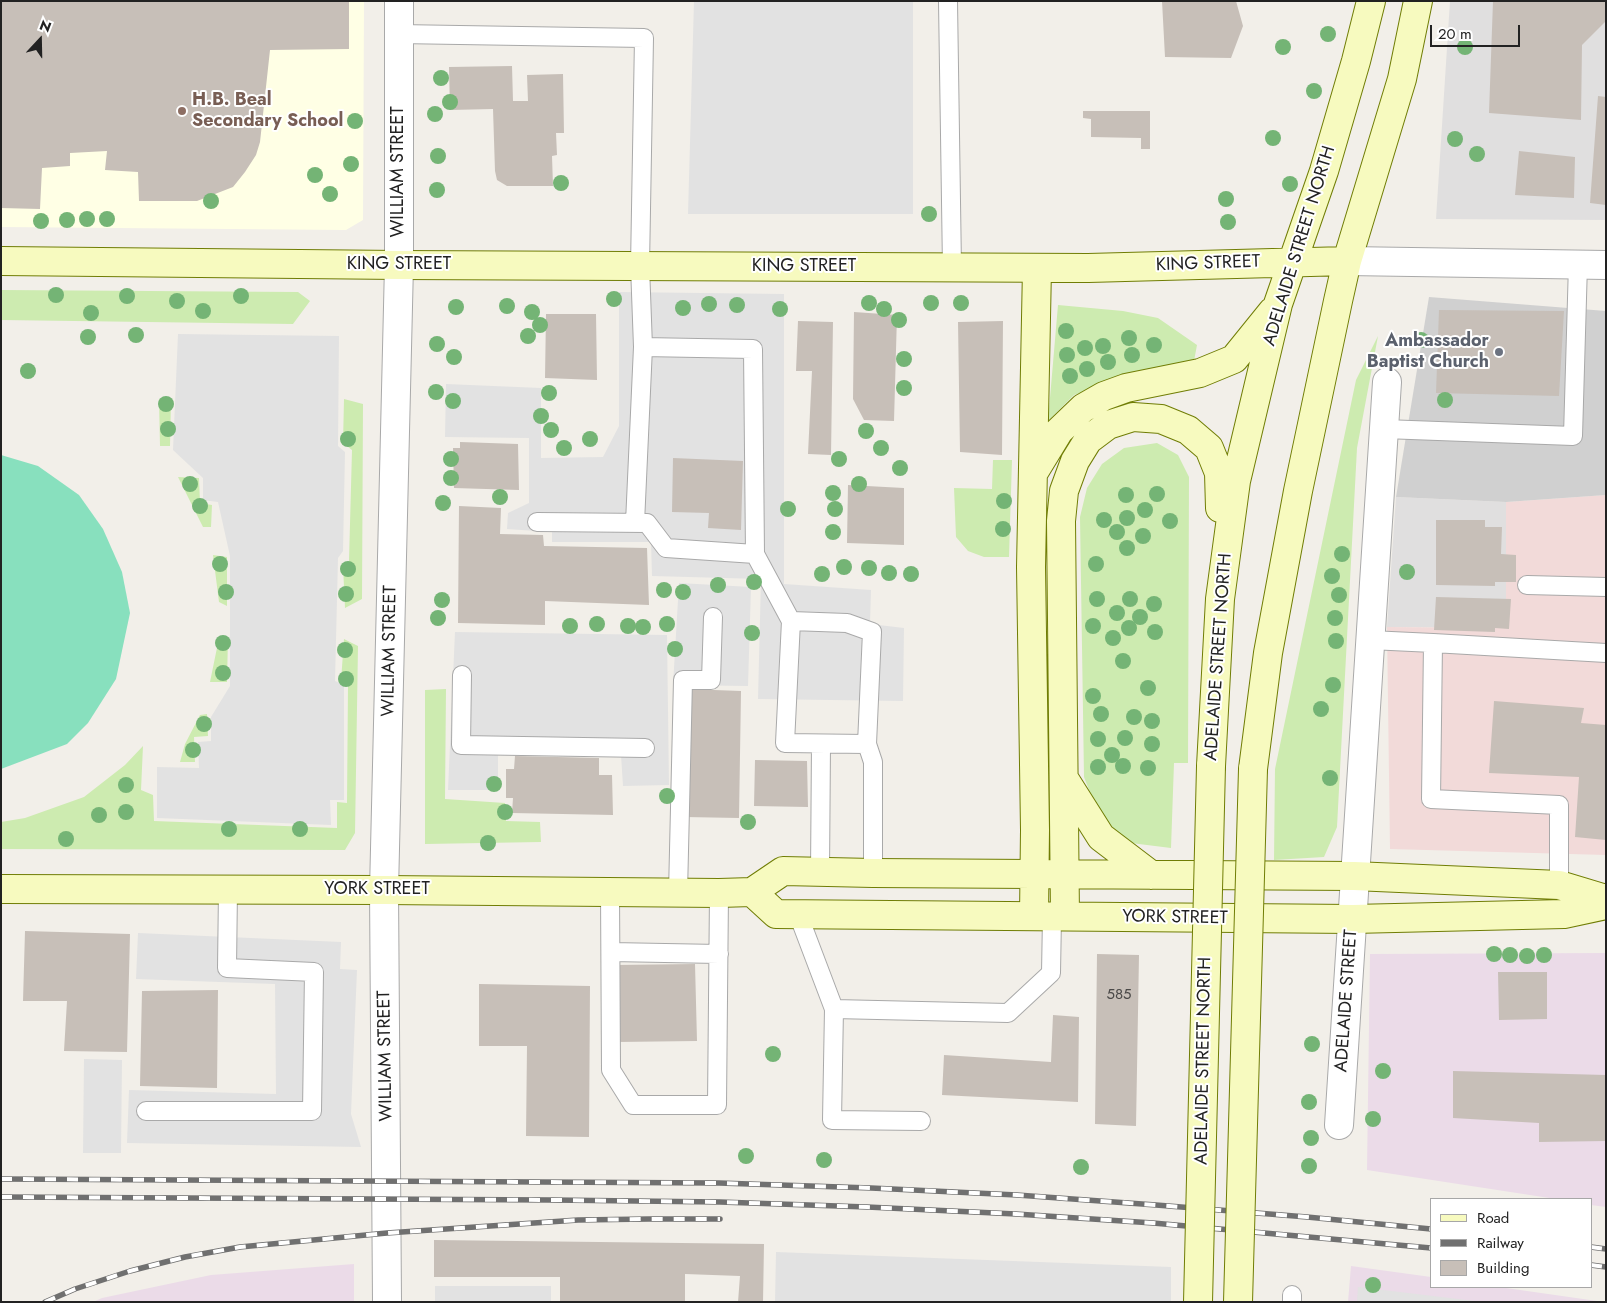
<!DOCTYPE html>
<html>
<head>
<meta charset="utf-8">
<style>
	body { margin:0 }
	#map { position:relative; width:1607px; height:1303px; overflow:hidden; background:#f2efe9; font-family:Jost,sans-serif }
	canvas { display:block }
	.frame { position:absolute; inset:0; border:2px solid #222; pointer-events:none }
	.legend { position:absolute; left:1430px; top:1198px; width:162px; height:90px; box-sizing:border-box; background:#fff; border:1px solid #a7a7a7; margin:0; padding:6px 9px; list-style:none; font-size:15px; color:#222 }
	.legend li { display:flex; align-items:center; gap:10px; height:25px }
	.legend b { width:25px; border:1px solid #a7a7a7 }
	.north { position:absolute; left:15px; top:15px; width:50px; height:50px; -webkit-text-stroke:4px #fff; paint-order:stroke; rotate:21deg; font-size:14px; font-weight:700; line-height:20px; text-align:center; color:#222 }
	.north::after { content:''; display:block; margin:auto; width:18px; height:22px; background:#222; clip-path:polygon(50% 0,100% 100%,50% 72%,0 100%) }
	.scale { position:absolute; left:1430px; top:25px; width:90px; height:22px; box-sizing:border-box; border:2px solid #222; border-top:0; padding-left:6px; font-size:15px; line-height:18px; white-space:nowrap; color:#222; -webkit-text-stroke:4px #fff; paint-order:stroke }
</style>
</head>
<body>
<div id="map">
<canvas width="1607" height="1303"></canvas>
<div class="frame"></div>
<ul class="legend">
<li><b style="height:6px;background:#f7fabf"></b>Road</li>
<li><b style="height:6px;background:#707070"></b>Railway</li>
<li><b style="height:14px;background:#c7bfb8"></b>Building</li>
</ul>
<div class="north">N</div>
<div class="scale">20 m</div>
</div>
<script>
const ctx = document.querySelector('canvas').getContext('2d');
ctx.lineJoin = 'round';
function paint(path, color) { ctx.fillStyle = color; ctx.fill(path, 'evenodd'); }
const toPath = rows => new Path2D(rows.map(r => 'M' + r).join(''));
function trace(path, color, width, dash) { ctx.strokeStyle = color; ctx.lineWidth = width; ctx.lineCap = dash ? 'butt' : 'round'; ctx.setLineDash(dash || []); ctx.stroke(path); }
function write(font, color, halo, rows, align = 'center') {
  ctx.font = font + ' Jost,sans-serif'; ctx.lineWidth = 4; ctx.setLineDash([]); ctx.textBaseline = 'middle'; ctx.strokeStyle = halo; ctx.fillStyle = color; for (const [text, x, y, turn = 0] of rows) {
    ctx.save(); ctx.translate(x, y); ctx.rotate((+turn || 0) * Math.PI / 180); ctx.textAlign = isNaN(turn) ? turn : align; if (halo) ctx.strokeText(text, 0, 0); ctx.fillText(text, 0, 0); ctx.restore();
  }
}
const residential = toPath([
	[1450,1,1606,1,1606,220,1436,219],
	[1396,497,1506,502,1506,628,1387,627]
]);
const commercial = toPath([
	[1606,495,1606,855,1390,849,1387,627,1506,628,1506,502]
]);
const industrial = toPath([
	[1606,953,1606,1207,1591,1205,1591,1199,1556,1199,1367,1170,1370,954],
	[354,1264,354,1302,93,1302,102,1298,211,1275],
	[1351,1266,1431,1277,1431,1287,1499,1287,1604,1302,1348,1302]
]);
const education = toPath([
	[1,1,364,1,363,220,346,230,1,227]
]);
const religious = toPath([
	[1429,297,1606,311,1606,495,1506,502,1396,497]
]);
const grass = toPath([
	[1,290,298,292,310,301,293,324,1,320],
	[1058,305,1123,311,1158,318,1197,345,1194,361,1119,379,1074,395,1048,421],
	[1378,336,1357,448,1337,827,1324,857,1274,860,1275,769,1356,380],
	[159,399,171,399,170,446,160,446],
	[344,399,363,404,362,599,345,608,343,566,349,561,352,450,343,443],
	[1157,443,1178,455,1189,477,1188,763,1174,763,1171,848,1123,842,1098,813,1084,777,1080,517,1087,488,1102,464,1124,448],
	[993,460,1012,460,1009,557,984,557,968,551,956,537,954,488,992,489],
	[178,477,199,478,200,503,212,505,211,527,203,527],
	[213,555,227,557,227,606,219,602],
	[228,637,227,682,210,682,219,638],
	[344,639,358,646,355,833,345,850,1,849,1,822,25,818,84,797,125,765,143,746,141,790,153,795,154,821,337,828,337,802,347,803,348,684,341,681],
	[446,689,445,799,505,803,506,821,540,822,541,842,425,844,425,690],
	[207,714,208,736,194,737,195,762,180,762,185,744,200,715]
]);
const pitch = toPath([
	[1,455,38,466,79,495,103,529,122,572,130,613,116,679,88,723,67,744,1,769]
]);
const parking = toPath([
	[694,1,913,1,913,214,688,214],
	[619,292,784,294,784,584,871,590,870,624,904,628,903,701,758,699,761,579,652,576,651,542,552,542,552,532,507,529,508,513,529,503,529,438,445,437,446,384,541,388,541,458,603,457,619,426],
	[178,334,339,336,338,446,345,452,343,551,338,558,335,681,344,685,344,800,330,800,331,825,157,818,157,767,199,768,198,742,211,741,211,717,230,686,230,556,218,502,203,500,203,478,173,450],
	[679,583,751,587,748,686,673,685],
	[455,632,667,635,669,785,623,786,621,755,498,753,498,790,448,790],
	[138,933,341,942,340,969,357,970,351,1114,361,1147,127,1143,129,1090,276,1094,275,984,136,979],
	[84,1059,122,1060,121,1153,83,1153],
	[776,1252,1171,1267,1171,1302,775,1302],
	[435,1286,551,1286,551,1302,435,1302],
	[1358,1287,1483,1302,1357,1302]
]);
const building = toPath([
	[1,1,349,1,349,49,270,50,260,142,256,155,245,172,233,187,197,201,139,201,138,172,105,170,107,151,70,153,70,166,42,168,40,209,1,208],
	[1162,1,1236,1,1243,26,1231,58,1165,57],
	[1493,1,1606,1,1606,21,1582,45,1581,120,1489,113],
	[512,66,513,101,528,101,527,75,563,74,564,133,556,133,557,155,552,156,553,186,507,186,497,180,495,171,493,109,450,110,449,67],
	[1598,96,1606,97,1606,205,1590,203],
	[1083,111,1150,111,1150,149,1141,149,1141,138,1091,137,1091,119,1083,118],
	[1519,151,1575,157,1574,198,1515,195],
	[1439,310,1564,311,1559,396,1436,393],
	[854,312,897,315,894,421,864,420,853,399],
	[546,314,596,314,597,380,545,378],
	[798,321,833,322,831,455,808,454,812,371,796,371],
	[1003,321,1002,455,960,452,958,322],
	[460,442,518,444,519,490,454,488,453,448,460,448],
	[673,458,743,461,741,530,708,528,709,513,672,512],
	[848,485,904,488,904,545,847,543],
	[459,506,501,508,500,534,543,535,544,546,647,548,649,605,545,601,545,625,458,623],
	[1436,520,1485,520,1485,527,1502,527,1501,554,1516,555,1516,582,1495,582,1495,586,1436,585],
	[1436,597,1511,599,1509,629,1495,628,1495,632,1434,630],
	[687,689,741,691,739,818,685,817],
	[1494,701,1584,708,1581,723,1606,725,1606,840,1575,837,1579,777,1489,773],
	[515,756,599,758,599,775,612,775,613,815,512,813,513,798,506,798,506,769,514,769],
	[755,760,807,761,808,807,754,806],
	[25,931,130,934,127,1052,64,1051,67,1001,23,1001],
	[1097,954,1139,955,1136,1126,1095,1124],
	[695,964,697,1041,617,1042,616,965],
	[1498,972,1547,972,1547,1019,1499,1020],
	[479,984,590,986,589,1137,526,1136,527,1046,479,1046],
	[218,990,217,1088,140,1086,142,991],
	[1053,1015,1079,1017,1078,1102,942,1095,944,1055,1051,1062],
	[1453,1071,1606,1075,1606,1141,1539,1142,1539,1123,1453,1118],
	[434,1240,764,1244,763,1302,738,1302,740,1276,685,1274,685,1302,560,1302,560,1277,434,1277]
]);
const service = toPath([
	[948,1,952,268],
	[398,34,644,38,640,266,643,347],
	[1384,429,1573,436,1578,264],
	[537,522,647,523,666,548,755,554,753,349,643,347,635,523],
	[755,554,791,621,785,743,867,744,872,632,847,623,791,621],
	[1527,585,1606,587],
	[1370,640,1433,643],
	[462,675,461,745,645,748],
	[867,744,873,762,873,873],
	[820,873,821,744],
	[1559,885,1559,805,1431,799,1433,643,1606,653],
	[610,892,611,1070,633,1105,717,1105,719,893],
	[678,893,683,680,711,680,713,617],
	[798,914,834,1009,1008,1013,1051,973,1052,917],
	[611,952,719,954],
	[834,1009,832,1120,921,1121],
	[146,1111,312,1111,314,972,227,968,228,890],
	[1292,1295,1292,1302]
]);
const minor = toPath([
	[1339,1125,1387,382],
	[387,1302,384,890,399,265,399,1]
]);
const tertiary = toPath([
	[1347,261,1606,265]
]);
const secondary = toPath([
	[1,261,399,265,1088,268,1347,261],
	[1034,472,1059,431,1083,408,1104,396,1126,388,1200,373,1234,359,1272,312],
	[1211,766,1220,599,1236,481,1278,304,1324,171,1356,61,1371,1],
	[1253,769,1268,653,1298,491,1338,301,1347,261,1402,79,1418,1],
	[1065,780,1101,837,1151,875],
	[1,889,384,890,719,893,752,892,783,871,873,873,1354,876,1559,885,1606,899],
	[752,892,776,914,1353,919,1564,914,1606,905],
	[1034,916,1035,830,1031,567,1037,268],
	[1065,916,1061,521,1064,491,1075,461,1088,440,1108,425,1133,417,1161,419,1188,430,1209,448,1219,473,1220,508]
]);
const rail = toPath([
	[1,1179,719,1183,871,1188,1017,1195,1156,1205,1307,1217,1431,1229],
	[1,1197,552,1200,720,1202,867,1207,1016,1214,1153,1223,1431,1248],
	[1591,1247,1606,1249],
	[1591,1265,1606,1267],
	[45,1302,75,1289,130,1271,185,1257,240,1247,387,1233,578,1220,649,1219,720,1219]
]);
const secondaryBridge = toPath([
	[1198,1302,1211,766],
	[1238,1302,1253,769]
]);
const trees = [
	[1328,34],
	[1283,47],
	[1465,47],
	[441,78],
	[1314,91],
	[450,102],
	[435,114],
	[355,121],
	[1273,138],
	[1455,139],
	[1477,154],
	[438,156],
	[351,164],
	[315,175],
	[561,183],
	[1290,184],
	[437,190],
	[330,194],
	[1226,199],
	[211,201],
	[929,214],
	[87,219],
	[107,219],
	[67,220],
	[41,221],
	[1228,222],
	[56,295],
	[127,296],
	[241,296],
	[614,299],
	[177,301],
	[869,303],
	[931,303],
	[961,303],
	[709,304],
	[737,305],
	[507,306],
	[456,307],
	[683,308],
	[780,309],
	[884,309],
	[203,311],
	[532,312],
	[91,313],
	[899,320],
	[540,325],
	[1066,331],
	[136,335],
	[528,336],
	[88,337],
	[1129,338],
	[1421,340],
	[437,344],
	[1154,345],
	[1103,346],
	[1085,348],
	[1067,355],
	[1132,355],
	[454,357],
	[904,359],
	[1108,362],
	[1087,369],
	[28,371],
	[1070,376],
	[904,388],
	[436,392],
	[549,393],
	[1445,400],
	[453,401],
	[166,404],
	[541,416],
	[168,429],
	[551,430],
	[866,431],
	[348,439],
	[590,439],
	[564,448],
	[881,448],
	[451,459],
	[839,459],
	[900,468],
	[451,478],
	[190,484],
	[859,484],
	[833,493],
	[1157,494],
	[1126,495],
	[500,497],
	[1004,501],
	[443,503],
	[200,506],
	[788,509],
	[835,509],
	[1145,510],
	[1127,518],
	[1104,520],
	[1170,521],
	[1003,529],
	[833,532],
	[1117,532],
	[1143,536],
	[1127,548],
	[1342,554],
	[220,564],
	[1096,564],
	[844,567],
	[869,568],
	[348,569],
	[1407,572],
	[889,573],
	[822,574],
	[911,574],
	[1332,576],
	[754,582],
	[718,585],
	[664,590],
	[226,592],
	[683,592],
	[346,594],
	[1339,595],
	[1097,599],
	[1130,599],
	[442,600],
	[1154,604],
	[1117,613],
	[1140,617],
	[438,618],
	[1335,618],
	[597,624],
	[667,624],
	[570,626],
	[628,626],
	[1093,626],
	[643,627],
	[1129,628],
	[1155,632],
	[752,633],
	[1113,638],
	[1336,641],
	[223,643],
	[675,649],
	[345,650],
	[1123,661],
	[223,673],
	[346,679],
	[1333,685],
	[1148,688],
	[1093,696],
	[1321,709],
	[1101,714],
	[1134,717],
	[1152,721],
	[204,724],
	[1125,738],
	[1098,739],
	[1152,744],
	[193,750],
	[1112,755],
	[1123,766],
	[1098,767],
	[1148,768],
	[1330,778],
	[494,784],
	[126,785],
	[667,796],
	[126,812],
	[505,812],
	[99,815],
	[748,822],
	[229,829],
	[300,829],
	[66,839],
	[488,843],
	[1494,954],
	[1510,955],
	[1544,955],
	[1527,956],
	[1312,1044],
	[773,1054],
	[1383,1071],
	[1309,1102],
	[1373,1119],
	[1311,1138],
	[746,1156],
	[824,1160],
	[1309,1166],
	[1081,1167],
	[1373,1285]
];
const markers = [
	[182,111,5,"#8d6e63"],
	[1499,352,5,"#6b7280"]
];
const numberNames = [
	["585",1119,995]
];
const educationNames = [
	["H.B. Beal",192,101],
	["Secondary School",192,122]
];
const streetNames = [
	["WILLIAM STREET",399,172,-90],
	["ADELAIDE STREET NORTH",1300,246,-73],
	["KING STREET",1208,264,-2],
	["KING STREET",399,265],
	["KING STREET",804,267],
	["WILLIAM STREET",390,651,-89],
	["ADELAIDE STREET NORTH",1219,657,-86],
	["YORK STREET",377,890],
	["YORK STREET",1175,918,1],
	["ADELAIDE STREET",1347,1001,-86],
	["WILLIAM STREET",386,1056,-91],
	["ADELAIDE STREET NORTH",1204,1061,-89]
];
const worshipNames = [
	["Ambassador",1489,342],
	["Baptist Church",1489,363]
];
paint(residential, '#e0dfdf');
paint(commercial, '#f2dad9');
paint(industrial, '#ebdbe8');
paint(education, '#ffffe5');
paint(religious, '#d0d0d0');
paint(grass, '#cdebb0');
paint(pitch, '#88e0be');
paint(parking, '#e2e2e2');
paint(building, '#c7bfb8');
trace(service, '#a9a9a9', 20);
trace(minor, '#a9a9a9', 30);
trace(tertiary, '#a9a9a9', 30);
trace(secondary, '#707d05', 30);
trace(service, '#fff', 18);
trace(minor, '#fff', 28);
trace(tertiary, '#fff', 28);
trace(secondary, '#f7fabf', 28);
trace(rail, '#707070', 5.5);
trace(rail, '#fff', 4, [11]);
trace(secondaryBridge, '#707d05', 30, []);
trace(secondaryBridge, '#f7fabf', 28);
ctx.fillStyle = '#74b475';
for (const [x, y] of trees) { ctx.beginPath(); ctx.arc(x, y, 8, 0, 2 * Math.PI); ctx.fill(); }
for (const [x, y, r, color] of markers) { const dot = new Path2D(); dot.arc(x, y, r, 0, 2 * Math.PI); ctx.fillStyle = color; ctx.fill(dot); trace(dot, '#fff', 2); }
write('15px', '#4b4948', null, numberNames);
write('bold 18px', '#785e54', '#fff', educationNames, 'left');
write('18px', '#222', '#fff', streetNames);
write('bold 18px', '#5b616d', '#fff', worshipNames, 'right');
</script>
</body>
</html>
